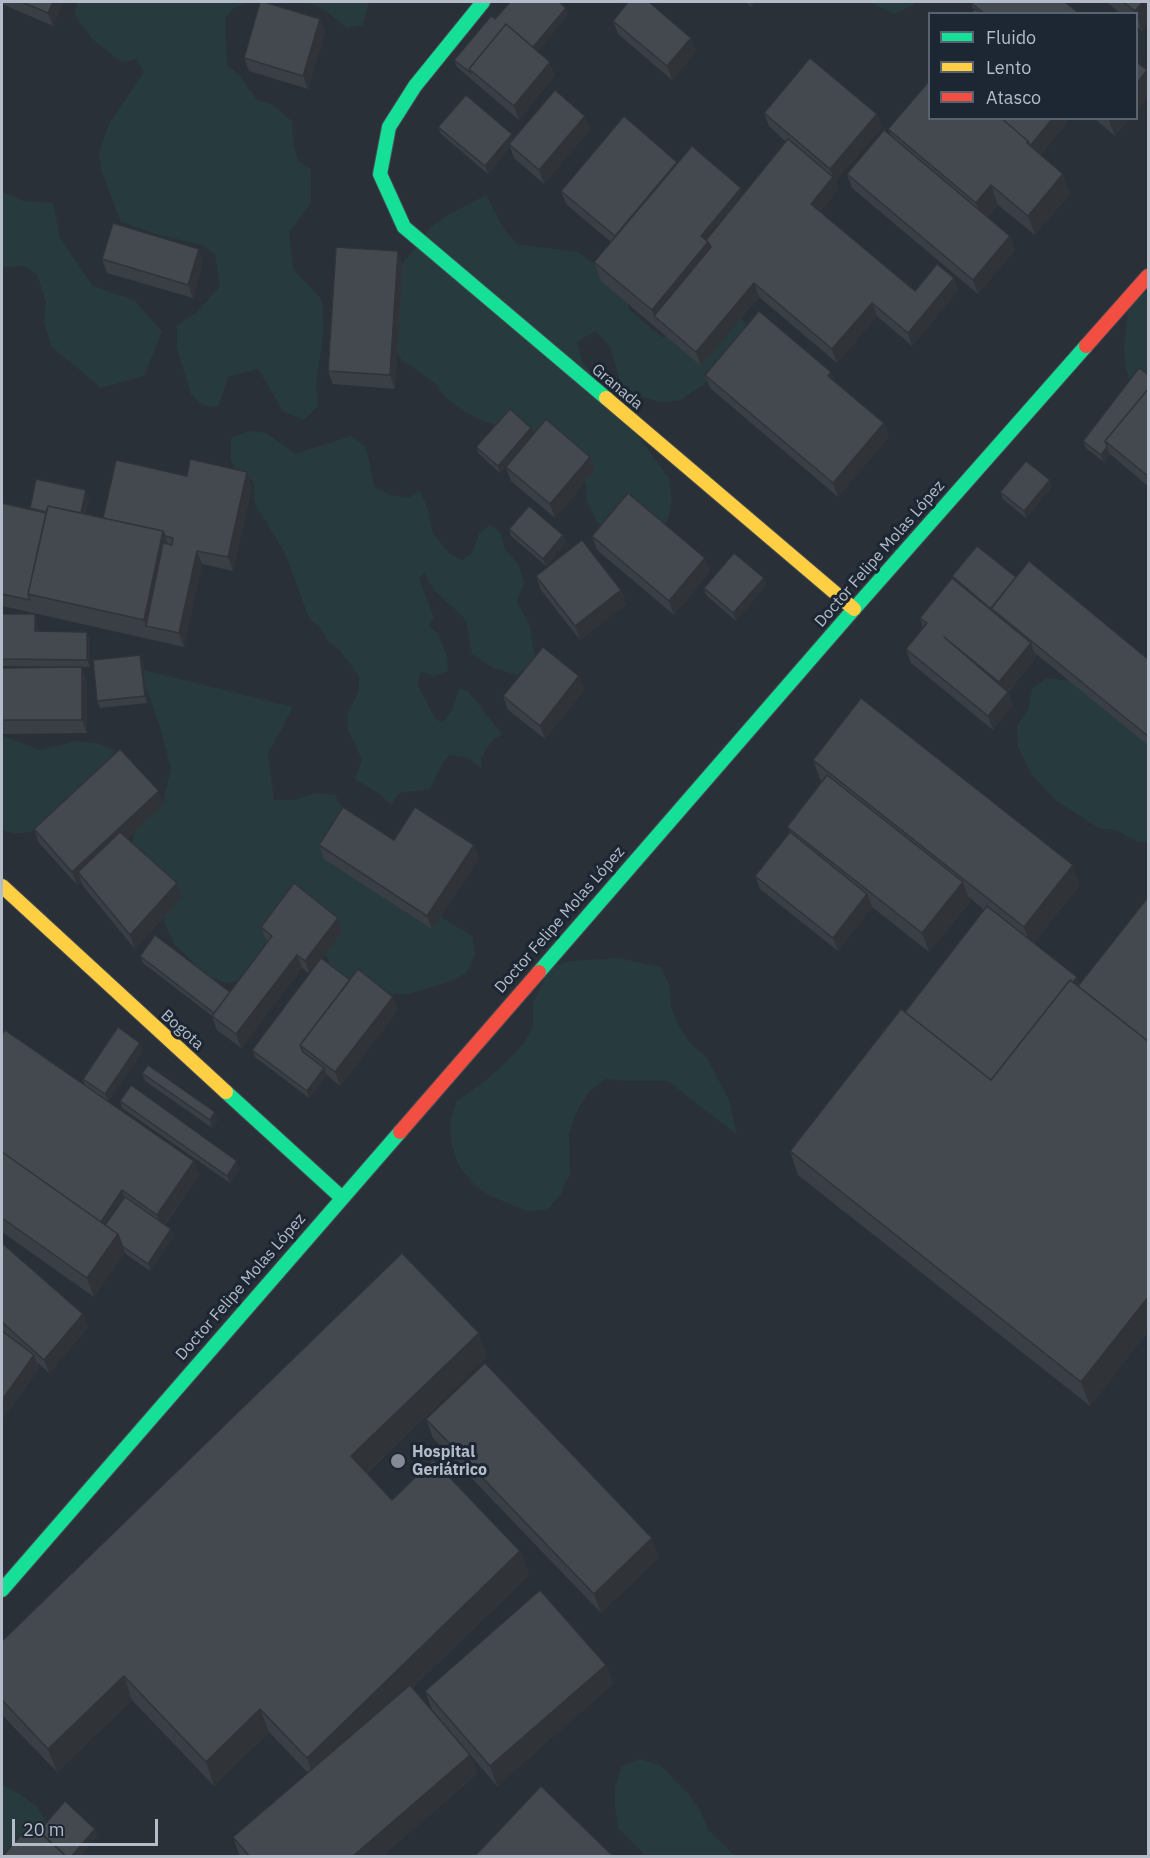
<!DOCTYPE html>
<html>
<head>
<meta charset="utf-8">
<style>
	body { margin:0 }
	#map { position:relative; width:1150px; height:1858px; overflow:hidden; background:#2a3038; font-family:"IBM Plex Sans",sans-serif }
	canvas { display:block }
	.frame { position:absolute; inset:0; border:3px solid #b4bcc9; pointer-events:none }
	.legend { position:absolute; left:928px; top:12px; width:210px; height:108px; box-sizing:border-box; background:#1d2633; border:2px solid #59626f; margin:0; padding:8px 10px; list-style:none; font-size:18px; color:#b4bcc9 }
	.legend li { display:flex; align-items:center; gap:12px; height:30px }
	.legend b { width:30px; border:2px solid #59626f }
	.scale { position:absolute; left:12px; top:1819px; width:146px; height:27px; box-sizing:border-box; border:3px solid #b4bcc9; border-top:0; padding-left:8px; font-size:18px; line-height:21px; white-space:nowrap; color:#b4bcc9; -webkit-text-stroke:4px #1d2633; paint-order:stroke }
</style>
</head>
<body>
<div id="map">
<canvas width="1150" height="1858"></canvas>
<div class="frame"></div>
<ul class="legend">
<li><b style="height:8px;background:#16e098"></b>Fluido</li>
<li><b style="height:8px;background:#ffcf43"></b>Lento</li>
<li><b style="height:8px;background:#f24e42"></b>Atasco</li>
</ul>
<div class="scale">20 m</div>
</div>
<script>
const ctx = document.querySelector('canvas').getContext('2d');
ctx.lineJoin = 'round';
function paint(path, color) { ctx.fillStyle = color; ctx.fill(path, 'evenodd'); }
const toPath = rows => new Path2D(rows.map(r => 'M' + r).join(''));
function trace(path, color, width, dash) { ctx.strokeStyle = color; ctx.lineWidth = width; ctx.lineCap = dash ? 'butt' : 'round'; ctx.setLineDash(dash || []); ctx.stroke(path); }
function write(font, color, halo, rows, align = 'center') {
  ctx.font = font + ' "IBM Plex Sans",sans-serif'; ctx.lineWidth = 6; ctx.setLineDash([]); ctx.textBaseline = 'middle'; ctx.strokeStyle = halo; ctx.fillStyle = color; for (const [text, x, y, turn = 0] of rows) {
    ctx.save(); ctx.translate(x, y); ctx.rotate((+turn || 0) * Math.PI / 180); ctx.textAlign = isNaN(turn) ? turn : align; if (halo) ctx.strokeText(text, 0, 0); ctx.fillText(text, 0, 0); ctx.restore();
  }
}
const green = toPath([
	[77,2,249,2,233,9,225,19,227,65,240,76,257,100,273,105,292,121,294,145,298,161,311,169,311,203,289,232,293,269,322,300,324,329,316,383,318,406,304,420,283,411,258,369,228,377,218,407,202,405,191,394,177,348,177,326,196,313,220,286,215,254,202,245,159,235,121,222,102,173,99,153,109,124,144,72,137,59,122,62,93,40,75,15],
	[299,2,369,2,363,25,347,28,325,10,312,4],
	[870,2,913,2,914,5,894,14],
	[2,192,23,201,53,203,60,238,93,286,134,300,162,332,144,376,101,388,51,346,44,322,46,302,37,275,24,266,2,267],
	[486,195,504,229,517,244,578,252,611,276,623,293,630,310,662,337,683,335,722,321,742,319,754,336,747,355,679,401,660,402,640,396,621,385,610,346,595,331,577,342,582,361,669,478,672,499,668,519,656,534,614,537,597,522,587,501,585,477,542,438,482,421,464,411,447,399,435,383,402,360,389,344,391,278,431,227,448,215],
	[1148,291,1148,402,1133,390,1126,370,1124,348,1129,303],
	[250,431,266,433,295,454,351,436,366,447,374,486,390,495,408,498,420,491,428,509,432,532,449,553,462,560,472,553,479,534,490,524,501,534,505,549,519,565,524,583,517,602,529,624,536,660,532,667,517,675,493,668,472,654,466,620,434,590,424,573,419,578,434,618,428,625,439,635,447,657,448,671,434,676,421,672,417,684,435,718,442,723,452,710,459,689,468,691,502,734,492,741,481,758,482,769,468,758,450,755,443,762,430,789,399,793,391,805,381,795,355,779,362,760,348,730,348,712,359,691,359,676,339,649,329,642,320,628,309,618,285,553,255,504,253,481,236,472,231,460,231,438],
	[140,669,293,707,268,754,274,800,294,800,315,793,335,795,346,814,436,914,472,936,475,955,466,973,448,982,409,994,390,994,370,989,332,969,316,931,245,980,225,983,207,976,175,945,166,927,162,907,130,853,134,832,163,802,171,768,161,731],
	[1047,678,1074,681,1148,742,1148,842,1138,842,1116,830,1099,828,1055,800,1030,772,1018,746,1017,726,1028,710,1032,689],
	[2,735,39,750,77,741,97,743,116,751,117,770,100,783,63,800,53,817,35,831,16,834,2,830],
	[618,958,660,967,669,984,671,1006,679,1026,691,1044,707,1058,729,1100,737,1135,668,1081,626,1081,606,1079,589,1092,577,1111,569,1133,570,1174,561,1194,547,1210,527,1211,490,1196,473,1183,459,1166,452,1146,450,1124,456,1102,490,1077,523,1045,533,1026,533,1003,550,967,571,961],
	[640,1759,660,1765,690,1796,701,1812,708,1830,735,1856,646,1856,618,1828,615,1808,615,1787,621,1767],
	[2,1785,20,1794,37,1807,48,1823,42,1841,2,1856]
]);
const fast = toPath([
	[483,2,415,86,389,127,380,174,404,227,606,398],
	[539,972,854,609,1086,346],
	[226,1092,341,1197],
	[2,1590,400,1132]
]);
const slow = toPath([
	[606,398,854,609],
	[2,886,226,1092]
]);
const jam = toPath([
	[1086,346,1148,276],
	[400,1132,539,972]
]);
const wall = toPath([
	[2,2,63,2,53,26,2,4],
	[745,2,756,2,752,7],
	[970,2,1080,14,971,14,974,10],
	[1107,2,1149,2,1149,22,1142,31,1137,26,1137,14,1121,14],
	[568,15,538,51,555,75,519,120,457,67,454,60,495,19],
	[320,19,325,33,308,89,249,71,244,58],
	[613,21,696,51,672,80,618,34],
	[764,113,877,114,882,127,835,182,838,190,820,212,915,291,954,278,958,291,912,346,877,316,837,363,759,297,701,366,601,281,594,262,611,242,566,204,561,191,677,162,678,163,743,195,786,142,769,126],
	[930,118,1070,118,1040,155,1063,174,1070,194,1035,235,998,205,988,217,1010,236,1015,250,978,294,852,188,847,174,891,135,888,129],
	[1094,118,1130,118,1115,136],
	[438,127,514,138,590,129,544,184,514,158,510,147,488,174,441,134],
	[102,259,203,262,193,298,107,273],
	[403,264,395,389,333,384,328,371],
	[831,372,835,382,884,423,889,436,838,497,710,388,705,375],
	[1149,375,1149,487,1110,454,1104,462,1086,448,1083,441],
	[533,434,590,457,595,470,555,518,511,481,506,467,513,459,500,473,479,454,476,447],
	[187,476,252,486,233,571,202,564,184,647,2,606,2,503,30,510,30,508,89,497,85,514,103,518],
	[1052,487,1026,518,1003,499,1000,492],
	[509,529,563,535,566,543,546,566,511,536],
	[592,536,710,571,674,615,597,550],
	[536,576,621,590,626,604,580,640,541,590],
	[952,576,1016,577,1149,660,1149,746,1035,653,1036,657,1008,692,1013,705,993,730,911,663,906,649,923,628,920,618,953,579],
	[764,578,766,585,736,621,706,595,704,588],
	[2,614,37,621,38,631,87,632,90,639,90,667,2,666],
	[140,655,143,662,147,703,100,708,97,701],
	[2,668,87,681,87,733,2,734],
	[579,676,584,690,545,739,508,710,503,696],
	[813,760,1080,885,1034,943,1077,977,1080,984,1149,896,1149,1330,1090,1406,798,1175,790,1151,905,1012,984,910,969,897,970,902,929,952,872,907,838,951,760,889,755,876,790,832,787,827,822,782,820,779],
	[164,804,127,839,182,897,135,949,83,886,81,881,77,885,39,843,34,829],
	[394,840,474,845,479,859,432,929,324,859,319,845],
	[261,927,343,931,322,959,350,980,398,1010,340,1086,327,1075,309,1098,255,1057,252,1050,310,974,302,968,241,1048,217,1030,212,1016,143,963,140,956,230,992,268,942,266,940],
	[2,1035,85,1086,83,1079,140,1043,143,1051,108,1101,194,1161,199,1175,165,1225,171,1229,174,1236,150,1271,124,1253,94,1297,2,1232],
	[142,1073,218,1120,212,1128,145,1081],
	[120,1101,240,1168,230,1183,122,1108],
	[2,1243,83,1314,88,1328,49,1373,37,1362,39,1369,2,1420],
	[487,1357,367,1473,392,1500,520,1551,529,1575,412,1688,470,1755,477,1774,381,1857,240,1857,233,1837,308,1773,269,1732,214,1786,132,1700,57,1772,2,1715,2,1641],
	[426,1419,659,1557,601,1613,433,1438],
	[606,1665,613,1684,497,1786,432,1710,425,1691]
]);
const shadedWall = toPath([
	[53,2,63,2,53,26,48,13],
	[750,2,756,2,752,7],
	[1143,2,1149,2,1149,22,1142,31,1137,17,1137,14,1135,14,1135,11],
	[566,8,568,15,534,56,531,49],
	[320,19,325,33,308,89,303,76],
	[691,38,696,51,672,80,667,66],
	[550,62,555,75,519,120,514,106],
	[1147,70,1149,75,1149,96,1137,110,1137,83],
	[877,114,882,127,835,182,838,190,816,217,811,204,833,177,830,169],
	[585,116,590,129,544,184,539,170],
	[1053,118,1070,118,1035,160,1027,143,1028,141],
	[1108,118,1130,118,1115,136],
	[512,134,515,141,509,144,510,147,488,174,485,166],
	[1063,174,1070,194,1035,235,1028,216],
	[991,185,998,205,983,223,976,203],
	[741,188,748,207,715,261,654,316,659,330,652,310,701,236],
	[1010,236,1015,250,978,294,973,280],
	[199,249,203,262,193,298,188,285],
	[398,251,403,264,395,389,390,375],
	[954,278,958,291,912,346,908,333],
	[754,283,759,297,701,366,696,352],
	[872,303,877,316,837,363,832,349],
	[831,372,836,385,828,376],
	[884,423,889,436,838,497,833,483],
	[531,428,534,435,500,473,498,466],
	[1107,447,1110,454,1104,462,1101,455],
	[590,457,595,470,555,518,550,504],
	[247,472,252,486,233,571,228,557],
	[1050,480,1052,487,1026,518,1024,511],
	[86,490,89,497,82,526,80,519],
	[163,531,170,550,146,626,144,620],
	[563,535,566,543,546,566,543,559],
	[197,551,202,564,184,647,179,633],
	[705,558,710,571,674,615,669,601],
	[764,578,766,585,736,621,733,613],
	[621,590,626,604,580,640,575,626],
	[35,614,37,621,38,638,35,631],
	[87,632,90,639,90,667,87,660],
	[1031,643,1036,657,1004,696,999,682],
	[140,655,143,662,147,703,145,696],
	[82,667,87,681,87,733,82,720],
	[579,676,584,690,545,739,540,726],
	[1008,692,1013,705,993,730,988,716],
	[159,791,164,804,84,879,78,872,81,881,77,885,72,872],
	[474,845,479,859,432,929,427,916],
	[1073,865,1080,885,1031,947,1024,927],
	[963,882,970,902,929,952,922,933],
	[177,883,182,897,135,949,130,935],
	[867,894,872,907,838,951,833,938],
	[338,918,343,931,310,975,305,961],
	[297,955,302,968,241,1048,236,1034],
	[1077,977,1083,993,993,1084],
	[393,997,398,1010,340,1086,335,1072],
	[140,1043,143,1051,108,1101,105,1094],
	[324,1068,327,1075,309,1098,307,1091],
	[215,1112,218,1120,212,1128,210,1120],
	[194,1161,199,1175,162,1228,157,1215],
	[237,1161,240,1168,230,1183,227,1176],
	[122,1190,127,1204,106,1235,98,1225],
	[171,1229,174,1236,150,1271,148,1264],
	[118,1234,125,1253,94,1297,87,1278],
	[1149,1296,1149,1330,1090,1406,1081,1382],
	[83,1314,88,1328,49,1373,44,1360],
	[479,1333,487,1357,359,1480,351,1456],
	[34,1355,39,1369,2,1420,2,1400],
	[652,1538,659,1557,601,1613,594,1594],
	[520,1551,529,1575,315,1781,307,1758],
	[606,1665,613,1684,497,1786,490,1766],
	[124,1676,132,1700,57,1772,48,1749],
	[260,1709,269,1732,214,1786,206,1762],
	[470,1755,477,1774,381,1857,352,1857],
	[95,1829,98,1836,80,1857,71,1857]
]);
const building = toPath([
	[22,2,53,2,48,13,22,2],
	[260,2,264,2,320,19,303,76,244,58,260,2],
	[510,2,559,2,566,8,533,47,506,24,469,69,471,73,454,60,491,16,495,19,510,2],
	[628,2,649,2,691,38,667,66,613,21,628,2],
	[970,2,1065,2,1080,14,985,14,970,2],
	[1123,2,1143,2,1135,11,1123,2],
	[975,9,981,14,971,14,975,9],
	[506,24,550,62,514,106,469,69,506,24],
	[810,58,877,114,830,169,764,113,810,58],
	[1137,62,1147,70,1137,83,1137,62],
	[930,80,930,118,1001,118,1028,141,1027,143,1063,174,1028,216,991,185,976,203,888,129,930,80],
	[555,90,585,116,539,170,509,144,555,90],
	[466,95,512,134,485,166,438,127,466,95],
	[624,116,677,162,615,236,561,191,624,116],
	[1001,118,1053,118,1030,146,1028,141,1001,118],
	[884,130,1010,236,973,280,847,174,884,130],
	[788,139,833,177,811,204,915,291,937,264,954,278,908,333,872,303,832,349,754,283,696,352,654,316,711,247,708,242,706,240,788,139],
	[692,146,741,188,701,236,708,242,652,310,594,262,692,146],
	[113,223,199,249,188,285,102,259,113,223],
	[336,247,398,251,390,375,328,371,336,247],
	[759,311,831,372,828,376,884,423,833,483,705,375,759,311],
	[1139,368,1149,375,1149,388,1105,441,1107,447,1101,455,1083,441,1139,368],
	[1149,388,1149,477,1105,441,1149,388],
	[510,409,531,428,498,466,476,447,510,409],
	[546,419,590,457,550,504,506,467,546,419],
	[190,459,247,472,228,557,197,551,179,633,146,626,163,543,172,545,173,538,165,536,163,531,103,518,116,460,187,476,190,459],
	[1026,461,1050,480,1024,511,1000,492,1026,461],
	[36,479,86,490,81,513,48,506,46,512,30,508,36,479],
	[628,493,705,558,669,601,592,536,628,493],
	[2,503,46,513,28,594,30,600,2,594,2,503],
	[48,506,163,531,144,620,28,594,48,506],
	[529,506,563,535,543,559,509,529,529,506],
	[582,540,621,590,575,626,536,576,582,540],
	[977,546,1016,577,991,609,952,576,977,546],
	[734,553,764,578,733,613,704,588,734,553],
	[1029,561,1149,660,1149,737,991,608,1029,561],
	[952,578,1031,643,999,682,944,637,1008,692,988,716,906,649,927,623,920,618,952,578],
	[2,614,35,614,35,631,87,632,87,660,2,659,2,614],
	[543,647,579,676,540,726,503,696,543,647],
	[140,655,145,696,97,701,93,660,140,655],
	[82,667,82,720,2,720,2,668,82,667],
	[861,698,1073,865,1024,927,813,760,861,698],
	[120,749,159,791,72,872,34,829,120,749],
	[827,775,963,882,922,933,787,827,827,775],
	[343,807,394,840,415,807,474,845,427,916,319,845,343,807],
	[120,832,177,883,130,935,78,872,120,832],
	[790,832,867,894,833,938,755,876,790,832],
	[294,883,338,918,305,961,297,955,236,1034,212,1016,272,936,261,927,294,883],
	[1149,896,1149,1042,1078,986,1149,896],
	[987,906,1077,977,1073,982,1070,980,991,1080,905,1012,987,906],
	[155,935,230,992,214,1013,140,956,155,935],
	[321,958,350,980,300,1045,303,1052,324,1068,307,1091,252,1050,321,958],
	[358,969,393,997,335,1072,300,1045,358,969],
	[1070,980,1149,1042,1149,1296,1081,1382,790,1151,901,1009,991,1080,1070,980],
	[118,1027,140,1043,105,1094,83,1079,118,1027],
	[5,1030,194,1161,157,1215,122,1190,101,1222,2,1152,2,1035,5,1030],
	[148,1065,215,1112,210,1120,142,1073,148,1065],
	[131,1085,237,1161,227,1176,120,1101,131,1085],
	[2,1152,118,1234,87,1278,2,1218,2,1152],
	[125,1197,171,1229,148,1264,122,1246,118,1234,105,1225,125,1197],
	[2,1243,83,1314,44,1360,2,1322,2,1243],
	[402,1253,479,1333,351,1456,392,1500,433,1460,520,1551,307,1758,260,1709,206,1762,124,1676,48,1749,2,1700,2,1641,402,1253],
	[2,1331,34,1355,2,1400,2,1331],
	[485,1363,652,1538,594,1594,426,1419,485,1363],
	[540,1590,606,1665,490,1766,425,1691,540,1590],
	[410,1685,470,1755,352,1857,250,1857,233,1837,410,1685],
	[541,1786,614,1857,474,1857,541,1786],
	[65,1801,95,1829,71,1857,67,1857,39,1831,65,1801],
	[30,1824,67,1857,2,1857,30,1824]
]);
const markers = [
	[398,1461,8,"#848b96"]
];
const streetNames = [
	["Granada",617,387,40],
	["Doctor Felipe Molas López",880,554,-49],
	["Doctor Felipe Molas López",560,920,-49],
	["Bogota",182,1030,42],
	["Doctor Felipe Molas López",241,1287,-49]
];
const poiNames = [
	["Hospital",412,1452],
	["Geriátrico",412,1470]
];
paint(green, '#273a3e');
trace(fast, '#484c53', 16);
trace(slow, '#484c53', 16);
trace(jam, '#484c53', 16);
trace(fast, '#16e098', 14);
trace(slow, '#ffcf43', 14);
trace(jam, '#f24e42', 14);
paint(wall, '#3a3f45');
paint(shadedWall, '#303338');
paint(building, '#444950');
trace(building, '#303338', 1.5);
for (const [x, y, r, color] of markers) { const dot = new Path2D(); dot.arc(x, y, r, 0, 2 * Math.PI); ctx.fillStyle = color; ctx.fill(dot); trace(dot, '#1d2633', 2); }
write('16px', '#b4bcc9', '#1d2633', streetNames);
write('bold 16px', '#b4bcc9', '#1d2633', poiNames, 'left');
</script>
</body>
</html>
